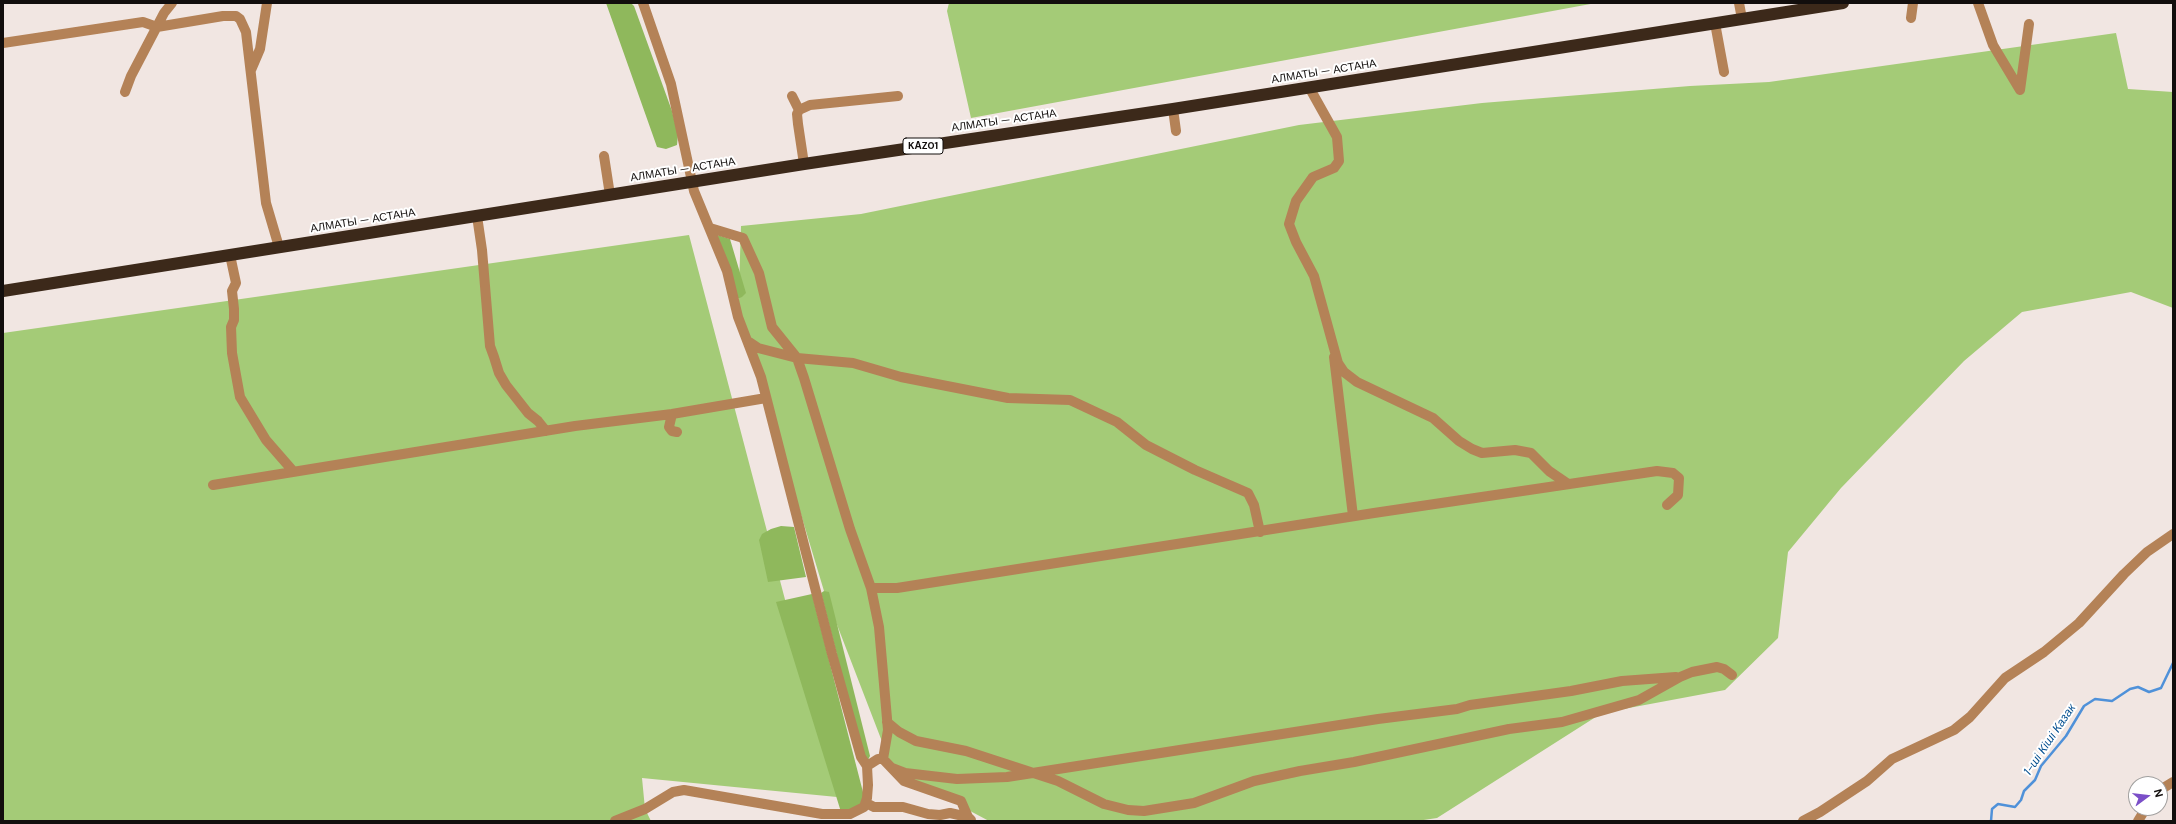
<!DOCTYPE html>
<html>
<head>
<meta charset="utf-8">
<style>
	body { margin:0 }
	#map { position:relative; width:2176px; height:824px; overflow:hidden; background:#f1e6e2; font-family:"DM Sans",sans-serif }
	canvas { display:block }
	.frame { position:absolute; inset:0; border:4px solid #120e0d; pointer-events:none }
	.north { position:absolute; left:2128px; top:776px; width:40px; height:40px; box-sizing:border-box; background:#fff; border:1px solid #a09f9e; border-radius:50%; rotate:75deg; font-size:11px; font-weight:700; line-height:16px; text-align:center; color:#120e0d }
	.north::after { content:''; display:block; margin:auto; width:14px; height:18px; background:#7b4fc8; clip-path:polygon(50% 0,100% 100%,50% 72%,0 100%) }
</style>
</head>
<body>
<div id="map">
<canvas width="2176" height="824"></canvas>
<div class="frame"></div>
<div class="north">N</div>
</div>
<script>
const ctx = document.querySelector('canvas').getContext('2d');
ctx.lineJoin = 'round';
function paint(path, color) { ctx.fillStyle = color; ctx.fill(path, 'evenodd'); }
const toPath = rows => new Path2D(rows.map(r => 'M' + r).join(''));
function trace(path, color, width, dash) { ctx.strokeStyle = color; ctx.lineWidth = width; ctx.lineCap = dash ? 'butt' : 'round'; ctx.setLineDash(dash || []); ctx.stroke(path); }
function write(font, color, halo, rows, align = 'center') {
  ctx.font = font + ' "DM Sans",sans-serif'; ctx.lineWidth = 4; ctx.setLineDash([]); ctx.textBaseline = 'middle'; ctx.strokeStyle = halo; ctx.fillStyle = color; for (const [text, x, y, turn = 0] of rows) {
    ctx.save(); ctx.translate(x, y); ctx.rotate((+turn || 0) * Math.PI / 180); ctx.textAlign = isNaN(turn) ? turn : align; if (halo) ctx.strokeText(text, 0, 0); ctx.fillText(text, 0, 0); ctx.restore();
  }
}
const green = toPath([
	[949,3,1596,3,971,118,947,11],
	[2116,33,2128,89,2173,92,2173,308,2131,292,2022,312,1964,361,1841,488,1788,552,1778,638,1725,690,1602,713,1437,818,1417,821,989,821,893,770,824,591,766,398,738,317,741,226,861,214,1299,125,1482,103,1690,86,1769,82],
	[689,235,837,797,642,778,645,809,651,821,3,821,3,333]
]);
const forest = toPath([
	[606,3,631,3,634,6,672,111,678,135,677,145,666,149,657,147],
	[711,233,730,239,746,293,742,297,737,299],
	[781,526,794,527,806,577,768,582,759,540,762,534,771,529],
	[824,591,829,592,870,756,868,760,864,761,821,593],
	[812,594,864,796,860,807,841,812,776,602]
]);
const stream = toPath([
	[1991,821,1992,809,1998,804,2015,807,2021,800,2024,791,2035,780,2041,766,2066,736,2084,706,2095,699,2112,701,2130,689,2138,687,2149,692,2161,688,2173,663]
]);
const street = toPath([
	[1739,3,1742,19],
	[1978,3,1993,45,2020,90],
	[1911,18,1913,3],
	[1715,23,1724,72],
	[3,43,143,22,157,27,223,16,236,16,240,19,246,32,266,203,279,247],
	[251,70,260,49,267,3],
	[1309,87,1337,137,1339,161,1334,168,1313,177,1296,201,1289,224,1296,242,1314,276,1338,363,1344,372,1357,382,1433,418,1459,441,1472,449,1482,453,1515,450,1531,453,1549,471,1568,484],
	[2020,90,2029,24],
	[125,92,131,76,164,13,172,3],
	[792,96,799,110],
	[1173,109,1176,131],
	[604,156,610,195],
	[804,164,798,124,797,114,799,110,810,105,898,96],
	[477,216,482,250,490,346,494,357,499,373,506,385,528,413,538,421,546,431],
	[710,228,743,238,759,273,772,327,797,358,804,378,850,529,871,588,879,627,888,730,883,759],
	[230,255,236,283,232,291,234,309,234,320,231,327,232,353,240,397,266,440,293,471],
	[749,342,758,348,797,358,853,363,901,377,1008,398,1070,400,1117,422,1146,445,1195,470,1248,493,1254,505,1260,532],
	[1334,357,1353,516],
	[672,414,669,427,672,431,677,432],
	[213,485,575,426,672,414,766,398],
	[871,588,897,588,1374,513,1657,471,1673,473,1679,478,1678,495,1667,505],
	[887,722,899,732,916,741,966,751,1058,781,1104,804,1128,810,1144,811,1194,803,1254,781,1300,771,1354,762,1509,729,1562,722,1639,700,1680,677,1692,672,1717,667,1724,669,1732,675],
	[867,766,878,759,883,759,904,781,961,801,968,817],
	[892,768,905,773,957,779,1007,777,1378,719,1457,709,1470,705,1571,691,1622,681,1676,677],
	[2160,790,2173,782],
	[866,803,874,807,903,807,928,814,940,815,950,813,968,817,971,820],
	[615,821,645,809,673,792,684,790,822,814,850,814,864,807,867,798,868,785,867,766,861,757,832,654,761,377,738,317,727,271,694,191,671,84,643,3],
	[1803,821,1820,812,1867,781,1892,759,1954,730,1970,717,2005,678,2044,652,2079,623,2124,574,2147,552,2173,534],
	[2138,821,2146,808]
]);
const highway = toPath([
	[3,291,804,164,1173,109,1843,3]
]);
const shields = [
	[923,146,40]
];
const shieldNames = [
	["KАZ01",923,146]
];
const streetNames = [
	["АЛМАТЫ — АСТАНА",1324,72,-9],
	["АЛМАТЫ — АСТАНА",1004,121,-8],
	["АЛМАТЫ — АСТАНА",683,170,-9],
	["АЛМАТЫ — АСТАНА",363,221,-9]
];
const waterNames = [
	["1-ші Кіші Казак",2050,740,-56]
];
paint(green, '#a4cb77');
paint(forest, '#8fb85c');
trace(stream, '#4f91d9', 2.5);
trace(street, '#b48257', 10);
trace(highway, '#3c291a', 12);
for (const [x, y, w] of shields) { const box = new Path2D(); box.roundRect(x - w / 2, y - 8, w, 16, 3); ctx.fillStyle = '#fff'; ctx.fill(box); trace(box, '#120e0d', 1); }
write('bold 10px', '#120e0d', null, shieldNames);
write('11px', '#120e0d', '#fff', streetNames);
write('italic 12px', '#004d8f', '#fff', waterNames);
</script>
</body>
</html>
